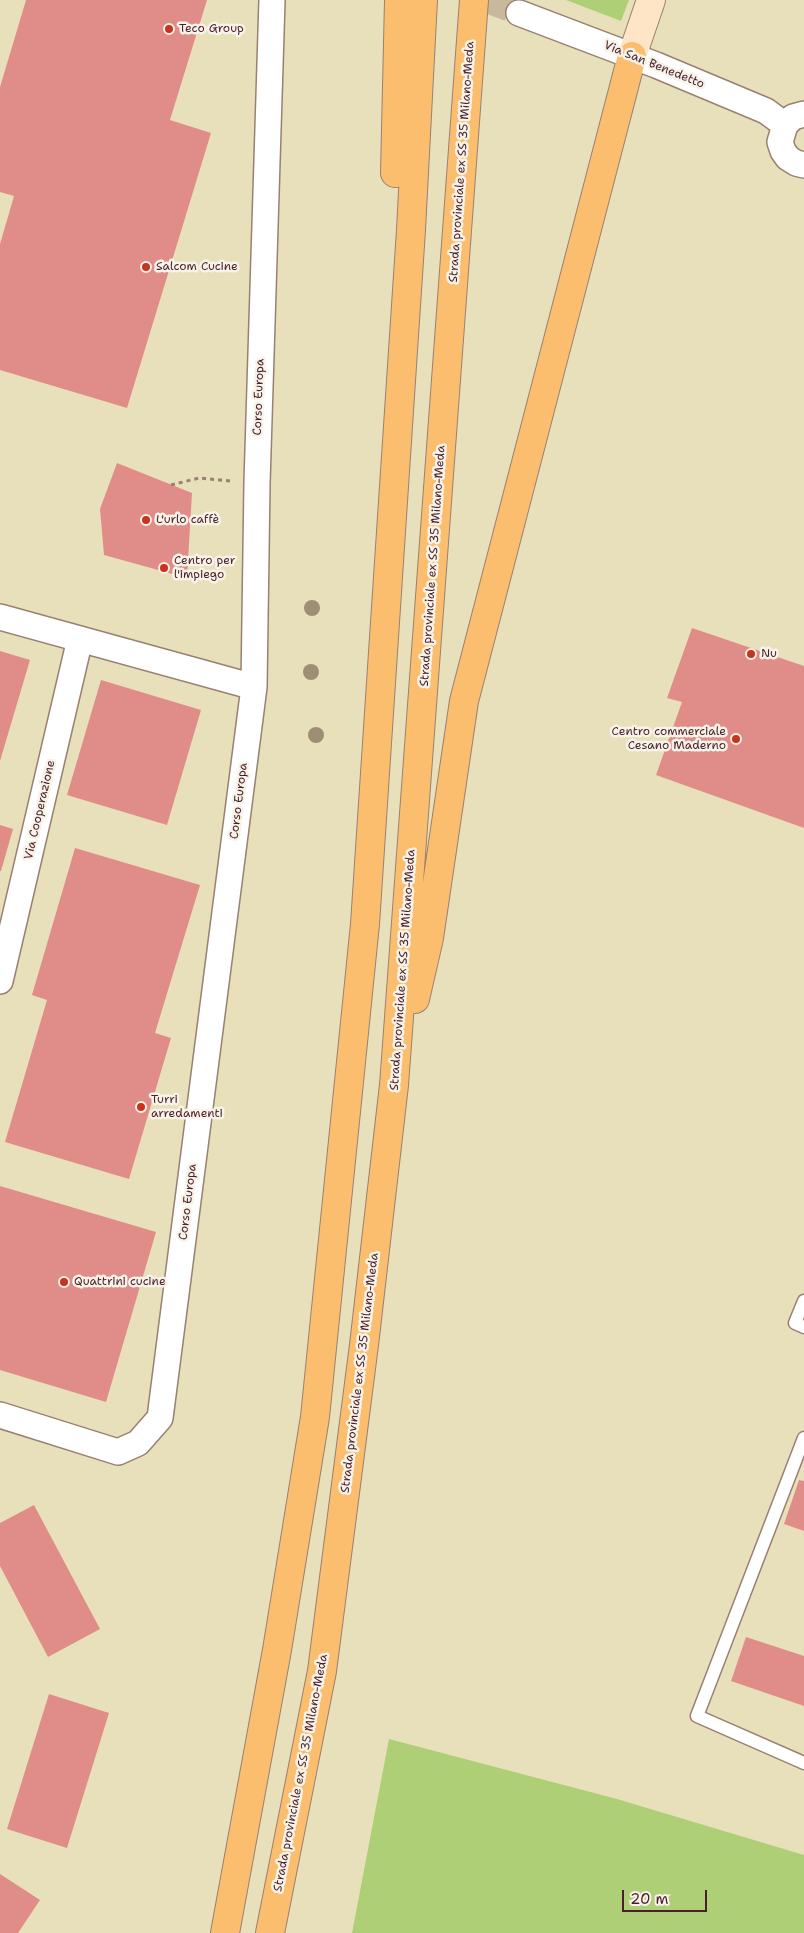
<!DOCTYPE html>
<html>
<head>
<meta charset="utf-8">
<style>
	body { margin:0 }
	#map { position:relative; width:804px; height:1933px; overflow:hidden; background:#e8e0ba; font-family:"Shantell Sans",sans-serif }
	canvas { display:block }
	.scale { position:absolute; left:622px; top:1890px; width:85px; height:22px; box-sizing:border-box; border:2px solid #4a1f2b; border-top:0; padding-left:6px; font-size:15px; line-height:18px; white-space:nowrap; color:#4a1f2b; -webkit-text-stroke:4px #f7f3e8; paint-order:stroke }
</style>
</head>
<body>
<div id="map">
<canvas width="804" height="1933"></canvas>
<div class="scale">20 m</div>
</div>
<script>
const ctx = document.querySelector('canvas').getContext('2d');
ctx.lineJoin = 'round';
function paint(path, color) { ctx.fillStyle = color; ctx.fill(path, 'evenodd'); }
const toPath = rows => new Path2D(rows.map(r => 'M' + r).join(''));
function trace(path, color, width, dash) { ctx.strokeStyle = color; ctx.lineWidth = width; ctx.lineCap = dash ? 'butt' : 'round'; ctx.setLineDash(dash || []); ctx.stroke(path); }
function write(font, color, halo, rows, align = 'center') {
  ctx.font = font + ' "Shantell Sans",sans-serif'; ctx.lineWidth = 5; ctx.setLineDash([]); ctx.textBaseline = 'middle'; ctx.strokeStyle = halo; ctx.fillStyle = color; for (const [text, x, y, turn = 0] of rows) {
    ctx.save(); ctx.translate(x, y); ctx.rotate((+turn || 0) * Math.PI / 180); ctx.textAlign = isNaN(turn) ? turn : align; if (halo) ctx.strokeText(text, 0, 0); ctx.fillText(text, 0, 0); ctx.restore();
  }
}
const green = toPath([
	[566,0,629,0,621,21],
	[389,1739,617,1799,804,1855,804,1933,352,1933]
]);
const building = toPath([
	[26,0,207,0,170,120,211,133,127,408,0,370,0,244,14,196,0,192,0,87],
	[117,463,192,493,187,578,104,555,100,509],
	[692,628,804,666,804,828,656,775,682,702,667,698],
	[0,651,30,660,0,761],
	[101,680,201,710,167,825,67,795],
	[0,825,13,829,1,871,0,871],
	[75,848,200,885,155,1033,171,1038,129,1179,5,1142,47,1000,32,995],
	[0,1186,156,1232,106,1402,0,1370],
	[799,1480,804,1481,804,1531,784,1524],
	[34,1505,100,1629,48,1657,0,1566,0,1523],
	[746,1637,804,1656,804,1706,731,1681],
	[49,1694,109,1713,67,1848,7,1829],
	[0,1874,40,1900,18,1933,0,1933]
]);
const streetTunnel = toPath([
	[486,0,519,13]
]);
const path = toPath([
	[171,485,199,478,230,481]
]);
const lane = toPath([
	[804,1301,795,1323,804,1327],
	[804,1438,697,1716,804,1763]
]);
const street = toPath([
	[519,13,656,65,766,111,785,125],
	[804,114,793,117,785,125,780,142,783,151,788,158,796,163,804,165],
	[0,617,254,687],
	[0,981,80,639],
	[0,1415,118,1452,138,1443,160,1418,254,687,257,483,272,0]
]);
const secondary = toPath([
	[632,56,651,0]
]);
const highway = toPath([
	[395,173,399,0],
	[415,999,429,938,464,701,632,56],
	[225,1933,277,1650,315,1417,365,924,411,230,423,0],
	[270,1933,322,1671,364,1345,394,1085,474,0]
]);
const trees = [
	[312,608],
	[311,672],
	[316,735]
];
const markers = [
	[169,29,5,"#c8321e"],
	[146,267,5,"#c8321e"],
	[146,520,5,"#c8321e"],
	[164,568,5,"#c8321e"],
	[751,654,5,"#c8321e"],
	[736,739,5,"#c8321e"],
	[141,1107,5,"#c8321e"],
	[64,1282,5,"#c8321e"]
];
const poiNames = [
	["Teco Group",179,29],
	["Salcom Cucine",156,267],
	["L'urlo caffè",156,520],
	["Centro per",174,561],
	["l'impiego",174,575],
	["Nu",761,654],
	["Centro commerciale",726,732,"right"],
	["Cesano Maderno",726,746,"right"],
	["Turri",151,1100],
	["arredamenti",151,1114],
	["Quattrini cucine",74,1282]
];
const streetNames = [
	["Via San Benedetto",654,65,22],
	["Strada provinciale ex SS 35 Milano-Meda",462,162,-86],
	["Corso Europa",259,397,-88],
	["Strada provinciale ex SS 35 Milano-Meda",433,566,-86],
	["Corso Europa",239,801,-83],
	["Via Cooperazione",40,810,-77],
	["Strada provinciale ex SS 35 Milano-Meda",403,970,-86],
	["Corso Europa",188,1202,-83],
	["Strada provinciale ex SS 35 Milano-Meda",360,1373,-83],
	["Strada provinciale ex SS 35 Milano-Meda",301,1773,-79]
];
paint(green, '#afcf77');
paint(building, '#e08d8a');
trace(streetTunnel, '#c8b99d', 25, [25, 12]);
trace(lane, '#998072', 15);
trace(street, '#998072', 28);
trace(secondary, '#998072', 30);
trace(highway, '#998072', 30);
trace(path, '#998072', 3, [4, 4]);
trace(lane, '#fff', 12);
trace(street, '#fff', 25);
trace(secondary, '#fde5c5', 28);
trace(highway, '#fbbe6e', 28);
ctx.fillStyle = '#9f8e76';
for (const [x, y] of trees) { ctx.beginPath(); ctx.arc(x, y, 8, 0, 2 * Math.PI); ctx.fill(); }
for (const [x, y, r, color] of markers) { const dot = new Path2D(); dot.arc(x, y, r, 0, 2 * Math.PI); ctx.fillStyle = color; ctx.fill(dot); trace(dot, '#f7f3e8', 2); }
write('12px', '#4a1f2b', '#f7f3e8', poiNames, 'left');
write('12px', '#4a1f2b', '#f7f3e8', streetNames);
</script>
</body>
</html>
